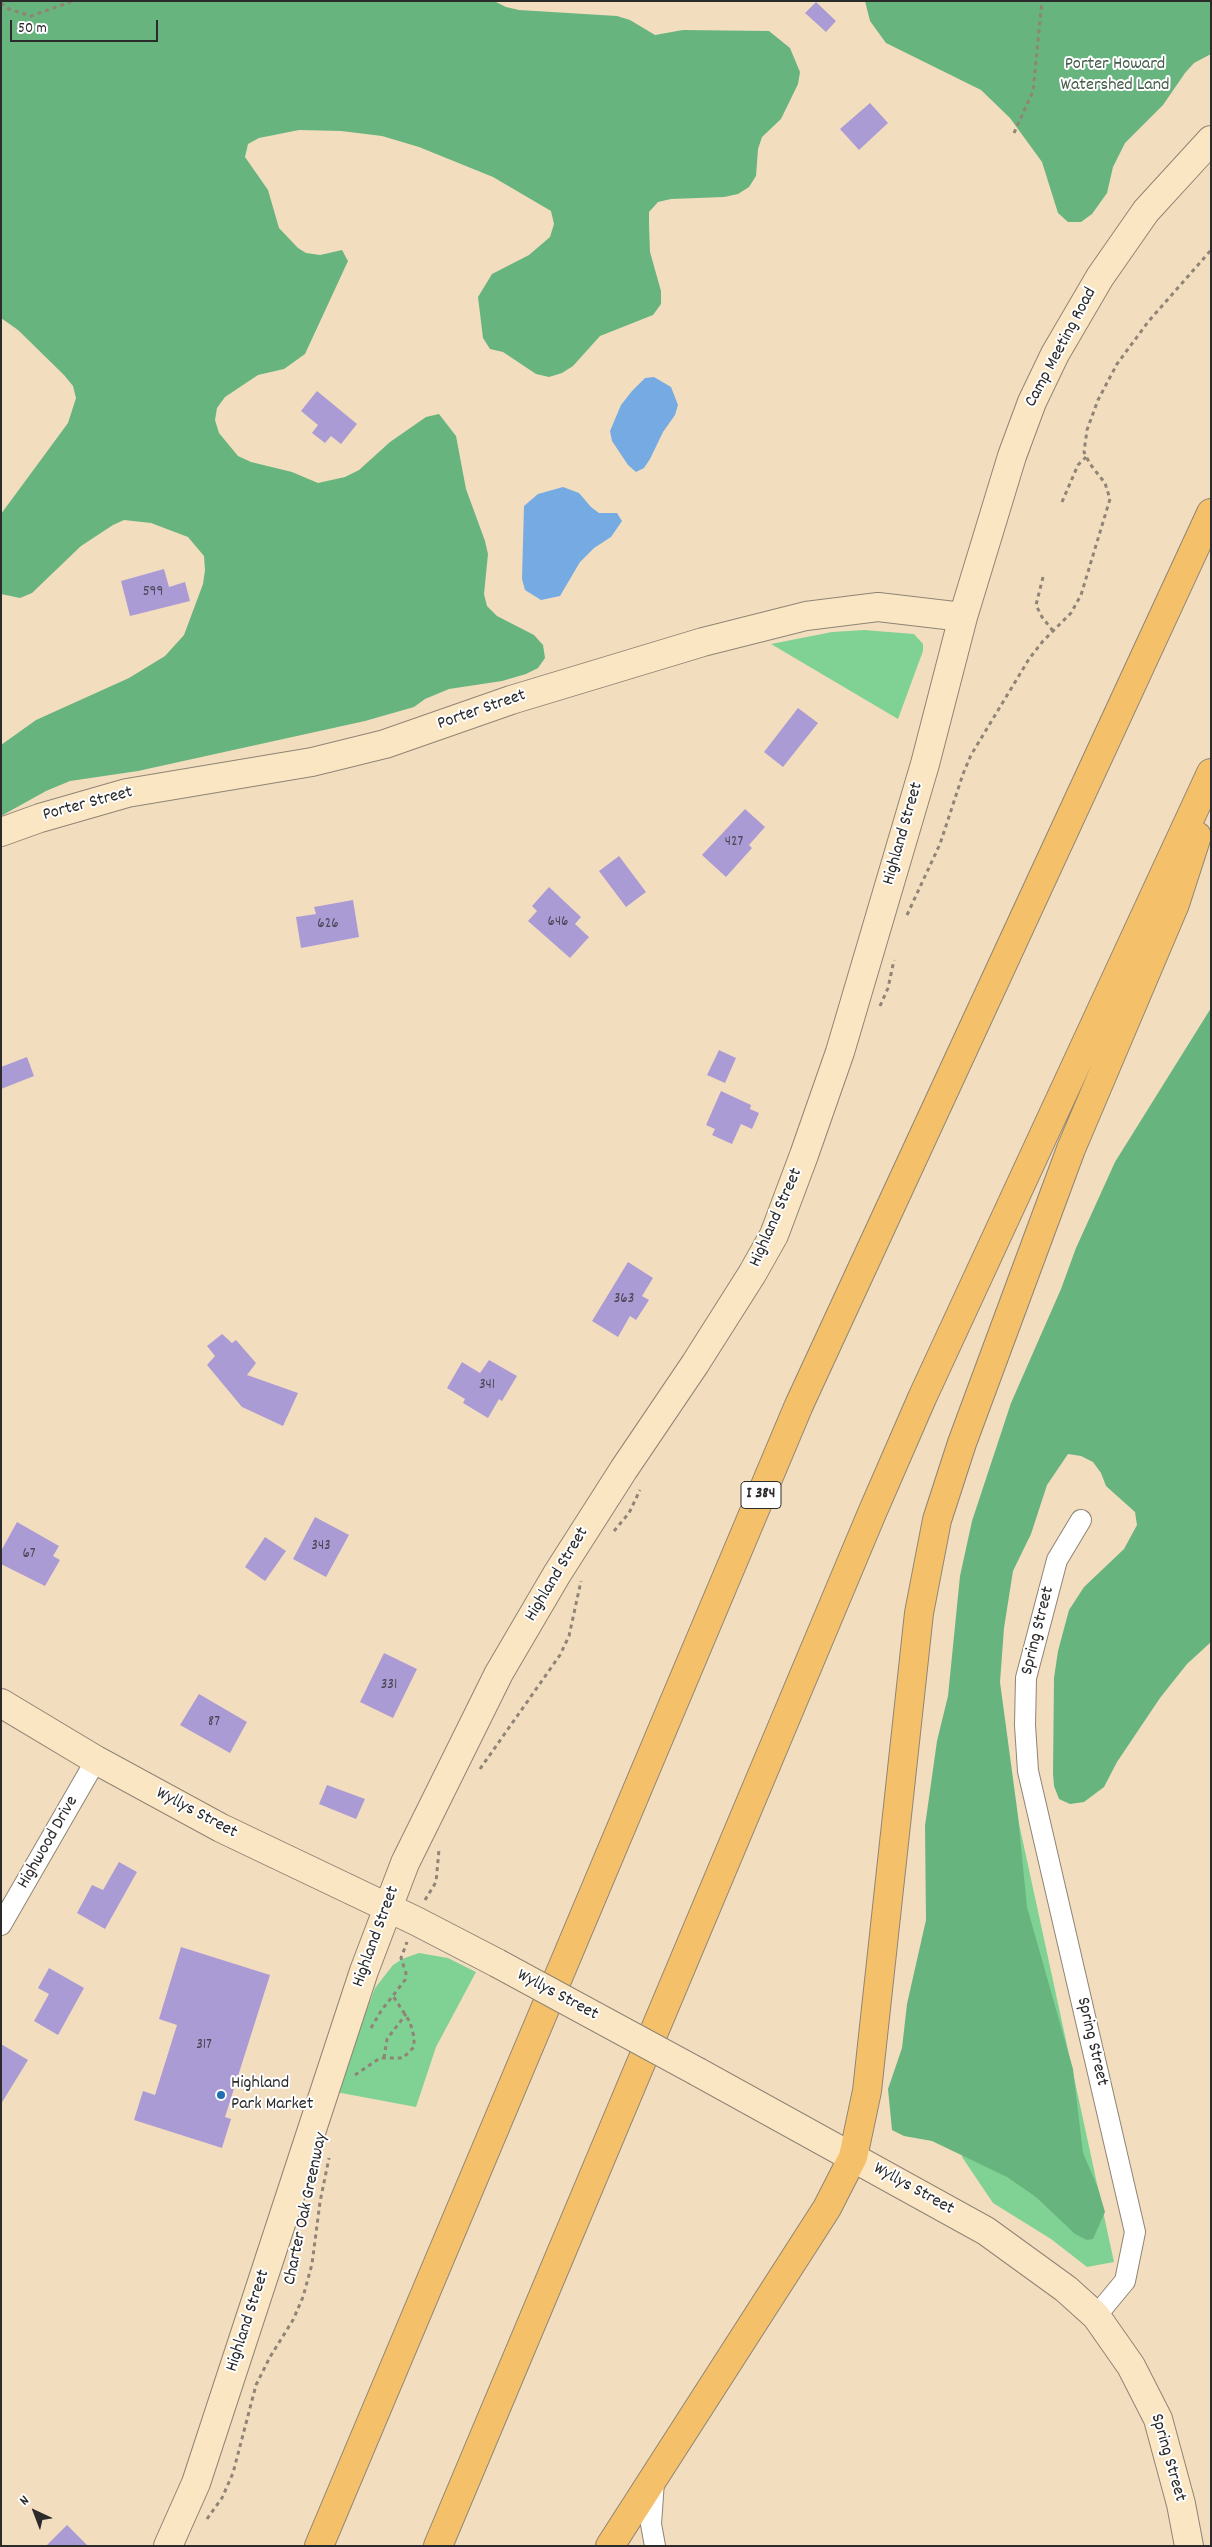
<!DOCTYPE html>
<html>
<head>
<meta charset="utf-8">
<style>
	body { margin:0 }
	#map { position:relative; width:1212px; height:2547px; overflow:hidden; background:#f3ddbf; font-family:Dekko,sans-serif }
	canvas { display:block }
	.frame { position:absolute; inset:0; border:2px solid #2b2b2b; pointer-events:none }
	.north { position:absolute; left:10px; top:2487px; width:50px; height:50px; -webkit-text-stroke:4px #fff; paint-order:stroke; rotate:317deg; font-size:14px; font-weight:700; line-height:20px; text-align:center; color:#2b2b2b }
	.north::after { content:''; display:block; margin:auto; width:18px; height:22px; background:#2b2b2b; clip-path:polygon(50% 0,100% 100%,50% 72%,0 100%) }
	.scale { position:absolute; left:10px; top:20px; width:148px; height:22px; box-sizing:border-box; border:2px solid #2b2b2b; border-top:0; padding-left:6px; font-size:15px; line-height:18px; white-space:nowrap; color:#2b2b2b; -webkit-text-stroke:4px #fff; paint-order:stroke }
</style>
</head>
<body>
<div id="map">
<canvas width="1212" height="2547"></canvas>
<div class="frame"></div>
<div class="north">N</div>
<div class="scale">50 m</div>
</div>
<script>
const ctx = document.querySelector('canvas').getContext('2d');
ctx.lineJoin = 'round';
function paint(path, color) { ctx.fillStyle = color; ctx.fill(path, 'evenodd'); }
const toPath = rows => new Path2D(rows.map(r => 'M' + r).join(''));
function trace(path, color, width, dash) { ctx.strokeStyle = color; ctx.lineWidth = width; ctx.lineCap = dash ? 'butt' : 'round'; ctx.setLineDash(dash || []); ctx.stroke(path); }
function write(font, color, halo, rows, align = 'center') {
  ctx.font = font + ' Dekko,sans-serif'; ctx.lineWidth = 4; ctx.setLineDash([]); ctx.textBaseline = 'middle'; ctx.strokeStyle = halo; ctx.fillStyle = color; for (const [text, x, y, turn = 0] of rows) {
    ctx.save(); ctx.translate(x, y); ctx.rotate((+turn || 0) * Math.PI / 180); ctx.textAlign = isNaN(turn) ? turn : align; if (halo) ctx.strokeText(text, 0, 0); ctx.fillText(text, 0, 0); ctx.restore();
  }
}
const green = toPath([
	[864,630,914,634,923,644,923,651,898,719,771,644,832,632],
	[1010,1782,1114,2262,1087,2267,1051,2239,993,2203,962,2157,994,1856],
	[419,1953,448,1958,476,1972,436,2047,416,2107,336,2092,375,1988,393,1965,402,1959]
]);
const forest = toPath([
	[1,1,494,1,506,7,519,10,617,16,630,20,655,35,683,30,769,31,790,48,800,72,798,84,781,119,762,137,758,149,756,176,749,187,738,194,724,197,671,199,658,202,649,212,649,225,650,252,661,291,661,304,653,315,600,336,573,366,562,373,549,377,536,374,503,352,490,349,483,338,478,297,492,274,529,255,550,237,554,224,551,211,493,177,419,147,382,136,341,131,299,130,259,138,248,144,245,157,268,190,279,228,298,248,306,253,320,255,342,250,348,261,305,354,284,369,258,375,225,397,217,408,215,420,219,433,238,456,251,462,292,472,318,483,345,477,359,470,390,442,426,417,439,414,456,436,466,489,485,541,488,554,484,594,487,606,497,616,534,635,543,645,545,658,538,668,526,674,502,681,449,689,425,699,414,707,365,721,138,771,70,781,46,791,1,816,1,745,36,720,129,678,165,656,184,635,203,584,205,570,204,556,188,537,151,523,124,520,113,525,81,546,32,593,20,598,1,594,1,514,68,423,76,398,73,386,64,375,18,330,1,318],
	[865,1,1211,1,1211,54,1194,63,1185,73,1163,105,1125,143,1113,167,1107,193,1092,214,1081,222,1068,222,1058,213,1042,162,1010,118,981,90,886,43,870,21],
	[1211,1008,1211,1642,1187,1664,1160,1698,1117,1762,1104,1787,1084,1802,1070,1804,1059,1799,1054,1786,1053,1773,1054,1678,1058,1651,1069,1610,1084,1587,1124,1549,1137,1525,1135,1512,1106,1486,1101,1473,1093,1462,1081,1456,1068,1454,1047,1485,1031,1534,1013,1571,1004,1628,1000,1682,1018,1816,1027,1907,1073,2069,1083,2153,1098,2188,1105,2212,1093,2239,1087,2240,1075,2234,1036,2197,1007,2177,932,2141,904,2136,892,2130,888,2089,902,2048,907,2004,926,1920,925,1826,937,1741,948,1696,960,1576,972,1521,1011,1403,1061,1289,1076,1248,1115,1162]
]);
const water = toPath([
	[654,377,671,387,678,405,675,415,663,432,650,459,644,468,636,472,628,465,612,441,610,431,621,405,632,391,645,378],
	[563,487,579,493,591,507,599,513,617,513,622,521,611,537,594,548,580,562,560,596,541,600,525,590,522,579,524,506,538,494]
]);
const building = toPath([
	[816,2,836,21,826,32,805,13],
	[870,103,888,123,859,150,840,129],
	[317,391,357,424,341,444,331,436,325,443,312,433,318,425,301,411],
	[164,569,169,587,185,582,190,601,130,616,121,581],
	[798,708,818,723,783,767,764,752],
	[745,809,765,827,749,845,752,848,726,877,702,855],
	[619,856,646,892,626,907,599,871],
	[549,887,581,917,575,924,589,937,570,958,528,921,537,911,532,906],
	[353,900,359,937,301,948,296,917,316,914,314,907],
	[719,1050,736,1058,725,1083,707,1075],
	[27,1057,34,1076,1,1089,1,1067],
	[721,1091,751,1105,750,1109,759,1113,752,1129,741,1124,732,1144,712,1135,715,1129,706,1125],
	[628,1262,653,1278,642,1296,649,1300,636,1320,630,1316,618,1337,592,1321],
	[222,1334,232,1343,236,1340,256,1363,247,1375,298,1393,283,1426,242,1407,207,1365,215,1356,207,1346],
	[489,1360,517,1376,502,1401,499,1399,488,1418,463,1403,465,1399,447,1388,462,1362,480,1373],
	[315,1517,349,1535,326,1577,293,1559],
	[17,1522,59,1546,53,1556,60,1560,45,1586,1,1564,1,1551],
	[265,1537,286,1551,265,1581,245,1567],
	[384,1653,417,1669,393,1718,360,1702],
	[199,1694,247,1722,230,1753,180,1725],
	[327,1785,365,1799,356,1819,319,1804],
	[119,1862,137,1872,105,1929,77,1913,92,1885,103,1890],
	[181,1947,270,1975,225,2117,231,2119,222,2148,134,2120,143,2091,155,2095,177,2025,159,2019],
	[49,1968,84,1988,58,2035,34,2021,49,1994,38,1988],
	[1,2044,28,2060,1,2104],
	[67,2525,88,2546,46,2546]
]);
const path = toPath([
	[1,3,9,9,31,16,73,1],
	[1014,133,1033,91,1042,1],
	[1062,502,1078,465,1086,457],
	[1043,577,1036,605,1042,617,1053,631],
	[907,915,940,844,963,774,971,755,1029,659,1043,641,1071,613,1081,595,1110,499,1105,483,1090,464,1084,452,1087,430,1098,400,1117,364,1148,322,1211,250],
	[880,1006,888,988,894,960],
	[614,1531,629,1513,640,1490],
	[480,1769,560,1655,569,1636,581,1581],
	[425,1900,436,1882,439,1850],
	[371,2028,381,2011,405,1980,406,1973,401,1958,407,1942],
	[384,2058,387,2039,406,2014],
	[355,2075,380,2058,403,2058,414,2047,414,2037,410,2022,393,1996],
	[207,2519,222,2498,233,2473,256,2385,270,2357,293,2320,303,2297,312,2264,320,2202,329,2158]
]);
const street = toPath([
	[1081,1520,1057,1560,1026,1678,1025,1725,1028,1771,1135,2232,1125,2281,1096,2316],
	[1,1925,96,1760],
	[654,2481,651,2524,655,2546]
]);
const secondary = toPath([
	[1,832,40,818,127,793,312,762,385,744,511,700,703,642,806,616,878,607,963,617],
	[1,1703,96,1760,221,1828,416,1921,497,1963],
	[698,2072,986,2231,1066,2289,1096,2316,1131,2366,1158,2419,1181,2504,1189,2546],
	[168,2546,196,2483,364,1971,405,1863,499,1673,557,1574,624,1469,695,1364,752,1274,774,1235,804,1155,840,1052,925,764,963,617,1012,456,1032,402,1055,354,1100,277,1146,211,1211,140]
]);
const highway = toPath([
	[319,2546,799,1405,1211,513],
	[438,2546,872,1513,922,1398,1211,773],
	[610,2546,827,2208,853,2157,867,2091,919,1613,937,1520,962,1443,1071,1149,1175,904,1197,836]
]);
const secondaryBridge = toPath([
	[497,1963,698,2072]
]);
const markers = [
	[221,2095,5,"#1f6fb2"]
];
const numberNames = [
	["599",153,593],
	["427",734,843],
	["646",558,923],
	["626",328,925],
	["363",624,1300],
	["341",487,1386],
	["343",321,1547],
	["67",29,1555],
	["331",389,1686],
	["87",214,1723],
	["317",204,2046]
];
const shields = [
	[761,1495,40]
];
const shieldNames = [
	["I 384",761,1495]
];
const parkNames = [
	["Porter Howard",1115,66],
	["Watershed Land",1115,87]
];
const streetNames = [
	["Camp Meeting Road",1062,348,-62],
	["Porter Street",482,711,-19],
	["Porter Street",88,805,-15],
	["Highland Street",904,834,-74],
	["Highland Street",777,1218,-66],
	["Highland Street",558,1575,-59],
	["Spring Street",1039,1631,-76],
	["Wyllys Street",196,1814,28],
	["Highwood Drive",49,1843,-60],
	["Highland Street",377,1937,-70],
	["Wyllys Street",557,1996,28],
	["Spring Street",1091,2042,77],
	["Wyllys Street",913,2190,29],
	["Charter Oak Greenway",307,2209,-78],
	["Highland Street",249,2321,-72],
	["Spring Street",1167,2458,74]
];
const poiNames = [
	["Highland",231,2085],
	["Park Market",231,2106]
];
paint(green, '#80d294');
paint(forest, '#68b47e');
paint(water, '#75aae2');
paint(building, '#aa9bd5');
trace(street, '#8f8475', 22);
trace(secondary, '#8f8475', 30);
trace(highway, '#8f8475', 30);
trace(path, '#8f8475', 3, [4, 4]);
trace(street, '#fff', 20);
trace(secondary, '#fbe6c3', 28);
trace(highway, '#f4c16a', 28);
trace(secondaryBridge, '#8f8475', 30, []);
trace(secondaryBridge, '#fbe6c3', 28);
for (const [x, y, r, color] of markers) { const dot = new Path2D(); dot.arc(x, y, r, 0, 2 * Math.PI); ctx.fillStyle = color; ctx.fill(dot); trace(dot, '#fff', 2); }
write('15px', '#4b4756', null, numberNames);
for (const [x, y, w] of shields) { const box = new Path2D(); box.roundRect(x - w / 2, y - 13.5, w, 27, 4); ctx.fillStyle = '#fff'; ctx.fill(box); trace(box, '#2b2b2b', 1); }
write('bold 16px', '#2b2b2b', null, shieldNames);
write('18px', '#445d4a', '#fff', parkNames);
write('18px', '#2b2b2b', '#fff', streetNames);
write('18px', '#2b2b2b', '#fff', poiNames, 'left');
</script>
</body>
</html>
